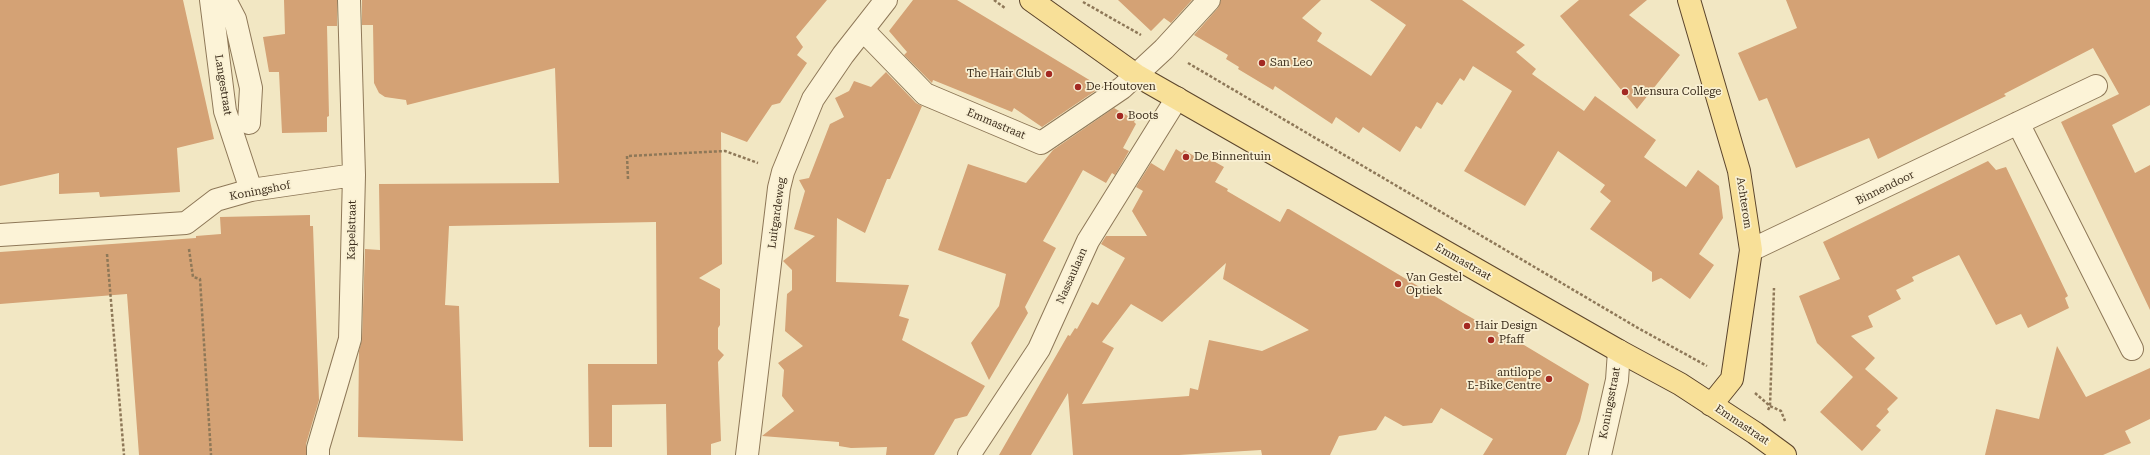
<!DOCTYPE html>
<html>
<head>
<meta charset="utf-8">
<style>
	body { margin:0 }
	canvas { display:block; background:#f2e7c3 }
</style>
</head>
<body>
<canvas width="2150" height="455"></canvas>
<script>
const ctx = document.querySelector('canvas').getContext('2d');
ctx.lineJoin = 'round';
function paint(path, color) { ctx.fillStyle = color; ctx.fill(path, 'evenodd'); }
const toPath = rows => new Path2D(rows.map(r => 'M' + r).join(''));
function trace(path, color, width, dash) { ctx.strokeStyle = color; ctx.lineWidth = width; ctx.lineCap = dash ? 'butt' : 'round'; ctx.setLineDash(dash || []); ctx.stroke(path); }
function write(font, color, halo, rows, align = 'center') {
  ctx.font = font + ' "Roboto Serif",serif'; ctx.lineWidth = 3.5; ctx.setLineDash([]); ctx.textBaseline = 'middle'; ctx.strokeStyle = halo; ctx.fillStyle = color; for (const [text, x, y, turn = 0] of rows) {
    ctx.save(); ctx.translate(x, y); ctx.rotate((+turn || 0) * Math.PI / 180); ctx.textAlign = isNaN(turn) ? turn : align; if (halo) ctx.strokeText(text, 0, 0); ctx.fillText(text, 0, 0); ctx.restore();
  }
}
const building = toPath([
	[0,0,183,0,214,139,177,148,180,192,100,197,99,192,59,194,59,173,0,186],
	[284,0,337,0,337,26,327,26,329,116,327,117,327,132,282,133,279,72,269,72,263,37,285,34],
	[362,0,827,0,796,37,803,47,797,55,807,63,780,103,772,105,747,142,721,132,722,264,699,278,720,289,720,325,718,328,718,349,724,355,718,362,721,441,711,444,711,455,667,455,666,404,612,405,612,447,589,447,588,364,657,364,656,222,449,226,445,305,459,306,463,441,358,437,359,351,362,339,365,249,380,250,379,184,559,183,555,68,407,105,406,100,385,97,379,93,374,83,373,25,362,25],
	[913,0,957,0,1101,87,1042,127,1014,108,1012,112,933,80,932,83,904,55,907,52,889,31],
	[1118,0,1192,0,1171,23,1164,18,1151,31],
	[1221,0,1321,0,1302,18,1322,33,1317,41,1371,76,1406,25,1370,0,1462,0,1525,45,1516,52,1536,69,1532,74,1584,111,1595,96,1656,140,1644,157,1686,187,1698,170,1719,186,1723,218,1699,254,1714,265,1690,299,1661,278,1652,282,1652,272,1590,229,1611,201,1600,192,1605,185,1558,151,1525,206,1464,171,1512,91,1473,66,1464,81,1460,78,1442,105,1437,102,1421,129,1416,126,1400,152,1363,127,1359,133,1336,117,1332,124,1275,86,1273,90,1238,69,1239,67,1226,59,1228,55,1194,35,1218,8],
	[1579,0,1647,0,1629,15,1680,55,1637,109,1560,16],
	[1786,0,2150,0,2150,105,2112,125,2135,173,2150,165,2150,310,2061,122,2119,94,2093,48,2004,94,2006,96,1878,159,1869,138,1796,168,1767,98,1759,101,1738,53,1797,28],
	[886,72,916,103,922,106,890,179,887,179,865,233,837,218,836,282,909,285,899,316,909,319,902,340,985,386,967,416,955,419,934,455,886,455,887,447,851,448,839,446,839,442,762,436,794,411,782,396,784,370,778,363,803,346,785,331,787,294,792,290,792,270,783,261,815,236,794,229,805,191,799,180,809,178,830,124,844,117,835,98,849,91,854,81,871,87],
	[1114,108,1135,120,1134,122,1136,124,1123,148,1129,151,1115,175,1112,173,1106,183,1083,170,1043,241,1056,248,1025,307,1028,313,989,380,971,343,999,306,1006,274,938,250,968,164,1026,183,1053,150],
	[1176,149,1182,153,1184,150,1201,160,1203,155,1224,167,1215,182,1228,189,1227,191,1280,222,1287,209,1289,209,1463,313,1508,338,1509,336,1589,384,1580,421,1566,455,1483,455,1493,439,1441,408,1432,423,1403,426,1385,416,1376,430,1339,436,1330,455,1262,455,1261,450,1179,455,1073,455,1068,393,1031,455,999,455,1068,335,1070,336,1075,328,1077,329,1092,302,1098,305,1125,258,1101,244,1106,236,1147,236,1132,211,1143,191,1136,187,1151,163,1164,171],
	[1226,263,1223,279,1309,330,1262,351,1209,340,1198,390,1190,388,1189,396,1082,404,1114,348,1102,342,1131,304,1162,322],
	[1988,161,1996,170,2006,167,2068,296,2065,298,2069,308,2028,328,2021,314,1996,325,1959,255,1912,277,1914,281,1896,290,1901,299,1868,316,1873,327,1851,336,1875,358,1865,369,1898,398,1887,409,1889,412,1876,426,1881,430,1862,451,1820,412,1853,377,1817,343,1799,296,1840,279,1823,242],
	[310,215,310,226,313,226,319,400,306,444,306,455,139,455,127,294,0,304,0,252,196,238,196,236,221,234,220,217],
	[2057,346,2086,397,2150,368,2150,419,2125,431,2131,443,2103,455,1985,455,1996,409,2039,419]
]);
const path = toPath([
	[994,0,1005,8],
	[1083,2,1141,35],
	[1188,63,1638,328,1707,366],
	[628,179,627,156,725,151,758,163],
	[189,249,193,277,200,279,211,455],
	[107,254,124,455],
	[1755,393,1770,406,1781,411,1785,421],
	[1768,410,1770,406,1774,288]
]);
const minor = toPath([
	[211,0,225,111,251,190],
	[225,0,235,19,251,88,249,123],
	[863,30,925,94,1041,143,1122,88,1164,49,1209,0],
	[2018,123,2132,349],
	[0,235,186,223,216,200,251,190,354,175],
	[1751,250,2096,86],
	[318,455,318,448,350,339,354,175,349,0],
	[747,455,779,188,783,172,813,99,843,55,886,0],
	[969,455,1039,349,1088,241,1177,98],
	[1600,455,1617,380,1619,351]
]);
const major = toPath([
	[1031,0,1136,75,1619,351,1680,384,1755,433,1785,455],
	[1689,0,1739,171,1751,250,1732,379,1711,405]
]);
const markers = [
	[1262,63,4,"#a32922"],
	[1049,74,4,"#a32922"],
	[1078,87,4,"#a32922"],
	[1625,92,4,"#a32922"],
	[1120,116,4,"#a32922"],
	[1186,157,4,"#a32922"],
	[1398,284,4,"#a32922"],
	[1467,326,4,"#a32922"],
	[1491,340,4,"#a32922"],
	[1549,379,4,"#a32922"]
];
const poiNames = [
	["San Leo",1270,63],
	["The Hair Club",1041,74,"right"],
	["De Houtoven",1086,87],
	["Mensura College",1633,92],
	["Boots",1128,116],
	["De Binnentuin",1194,157],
	["Van Gestel",1406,278],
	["Optiek",1406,291],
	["Hair Design",1475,326],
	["Pfaff",1499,340],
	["antilope",1541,373,"right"],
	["E-Bike Centre",1541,386,"right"]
];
const streetNames = [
	["Langestraat",223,85,81],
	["Emmastraat",996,124,23],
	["Binnendoor",1885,188,-26],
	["Koningshof",260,191,-11],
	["Achterom",1744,203,81],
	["Luitgardeweg",777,213,-82],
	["Kapelstraat",352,230,-89],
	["Emmastraat",1463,262,30],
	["Nassaulaan",1072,276,-66],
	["Koningsstraat",1610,403,-79],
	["Emmastraat",1742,425,34]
];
paint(building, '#d4a275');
trace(minor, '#8e7858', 24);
trace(major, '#5c452c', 24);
trace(path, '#8e7858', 2.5, [3, 2]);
trace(minor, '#fcf3d7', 22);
trace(major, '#f8e098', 22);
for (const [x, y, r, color] of markers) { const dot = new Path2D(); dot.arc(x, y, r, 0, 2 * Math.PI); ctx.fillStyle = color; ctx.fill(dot); trace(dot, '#f9f0d3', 1.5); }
write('11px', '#3d2e1d', '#f9f0d3', poiNames, 'left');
write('11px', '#3d2e1d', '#f9f0d3', streetNames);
</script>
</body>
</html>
